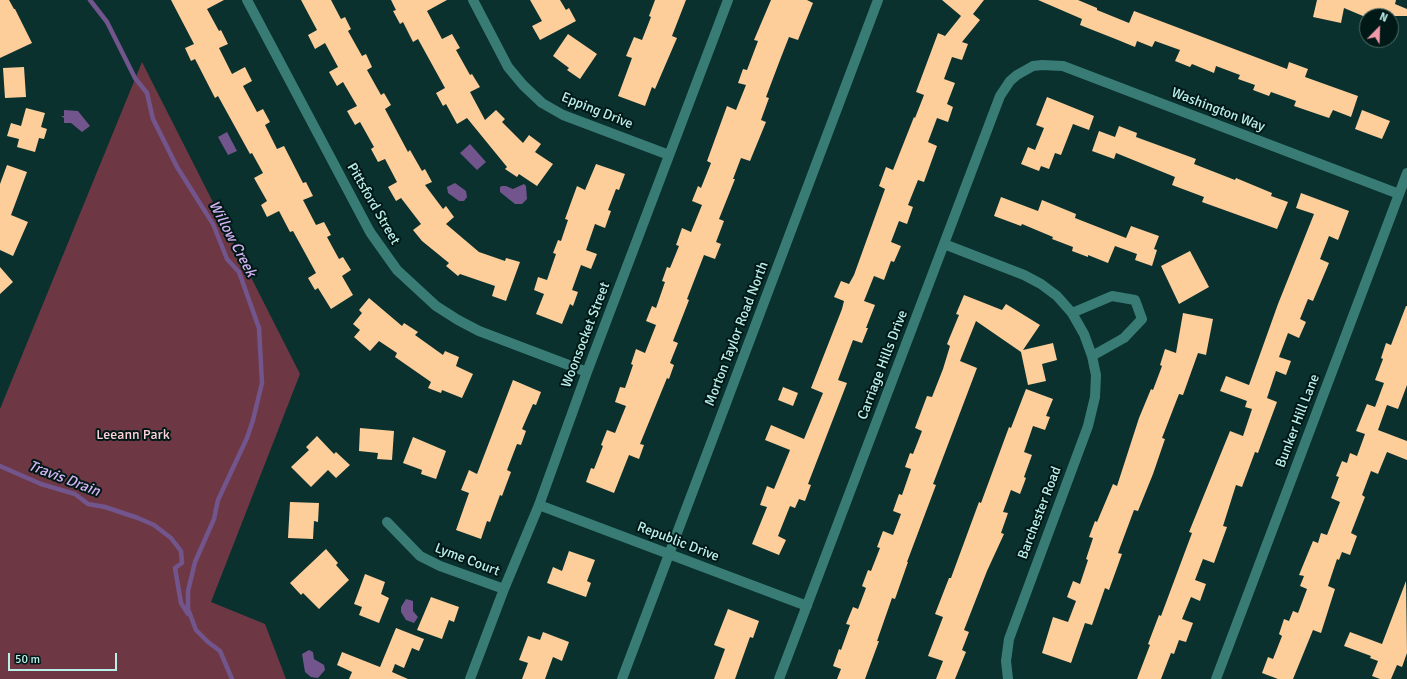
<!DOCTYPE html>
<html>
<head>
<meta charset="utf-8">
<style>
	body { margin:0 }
	#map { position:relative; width:1407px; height:679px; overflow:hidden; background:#0a312e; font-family:Signika,sans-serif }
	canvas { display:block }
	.north { position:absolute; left:1359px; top:8px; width:40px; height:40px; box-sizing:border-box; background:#001816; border:1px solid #4b6e6b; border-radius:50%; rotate:23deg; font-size:11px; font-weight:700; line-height:16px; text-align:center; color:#bbefea }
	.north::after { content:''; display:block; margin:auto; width:14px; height:18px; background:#f39aaa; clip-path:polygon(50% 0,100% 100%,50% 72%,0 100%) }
	.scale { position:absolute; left:8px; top:653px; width:109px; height:18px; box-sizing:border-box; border:2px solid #bbefea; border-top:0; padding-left:5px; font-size:12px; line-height:14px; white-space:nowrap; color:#bbefea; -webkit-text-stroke:3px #001816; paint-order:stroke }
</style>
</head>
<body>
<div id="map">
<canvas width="1407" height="679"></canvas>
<div class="north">N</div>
<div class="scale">50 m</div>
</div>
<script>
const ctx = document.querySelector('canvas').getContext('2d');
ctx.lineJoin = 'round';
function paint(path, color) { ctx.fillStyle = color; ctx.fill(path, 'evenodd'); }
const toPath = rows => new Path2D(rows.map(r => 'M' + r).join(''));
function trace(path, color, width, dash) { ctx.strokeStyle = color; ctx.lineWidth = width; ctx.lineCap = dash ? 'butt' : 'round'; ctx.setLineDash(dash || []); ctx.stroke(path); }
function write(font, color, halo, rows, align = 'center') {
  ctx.font = font + ' Signika,sans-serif'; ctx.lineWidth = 4; ctx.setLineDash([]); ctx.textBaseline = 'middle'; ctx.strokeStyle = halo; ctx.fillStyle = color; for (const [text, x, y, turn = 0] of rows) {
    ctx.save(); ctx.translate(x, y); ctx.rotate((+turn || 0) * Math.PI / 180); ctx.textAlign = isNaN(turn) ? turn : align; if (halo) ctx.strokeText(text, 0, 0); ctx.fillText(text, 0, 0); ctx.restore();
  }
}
const green = toPath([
	[142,62,300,374,211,602,265,624,286,679,0,679,0,409]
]);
const water = toPath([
	[64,110,78,111,90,126,82,132,71,123,64,123,64,118,61,116,64,116],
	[227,132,237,151,228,155,218,137],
	[470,144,486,162,477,170,460,153],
	[455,183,466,191,467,197,464,201,459,201,448,193,447,187],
	[524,184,526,186,527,199,522,204,515,204,500,192,500,187,502,186,506,186,513,189],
	[406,599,413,601,413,611,418,617,414,623,406,620,401,612,401,607],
	[309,650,313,652,314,659,324,665,325,670,318,678,311,677,305,672,302,654]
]);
const stream = toPath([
	[90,0,107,22,135,78,147,93,153,119,177,167,213,224,227,259,239,272,259,328,262,383,253,420,247,438,218,500,214,519,195,562,188,591,188,609,196,630,208,642,220,651,232,679],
	[0,466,41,484,75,494,88,504,105,507,138,518,154,525,171,538,181,551,182,563,175,568,181,603,188,614]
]);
const building = toPath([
	[0,0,9,0,14,9,15,9,32,43,0,58],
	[171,0,224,0,207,9,219,31,221,30,228,44,219,48,232,74,245,67,252,81,243,86,257,112,263,109,270,122,265,125,277,149,284,146,303,183,306,182,313,196,303,200,316,225,324,222,331,235,327,237,339,259,343,257,351,270,342,276,353,295,331,309,318,288,315,290,308,278,316,273,293,231,290,232,279,211,267,217,261,205,267,201,254,178,263,173,252,153,250,154,218,96,215,98,195,59,191,61,185,48,194,44],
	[301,0,331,0,341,19,345,17,351,29,348,31,362,56,366,54,372,67,367,70,381,95,384,93,391,105,385,109,408,152,410,150,422,171,425,169,432,182,425,185,443,209,446,206,454,217,446,224,479,252,505,261,506,258,520,262,506,301,492,296,495,286,460,274,458,276,446,266,449,263,422,241,413,230,421,224,401,198,396,201,388,187,397,182,385,159,378,162,371,149,374,147,360,122,355,125,347,111,357,106,343,82,337,86,329,72,338,67,325,43,315,49,308,35,317,30],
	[391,0,447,0,427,11,442,39,452,34,460,48,456,50,470,75,472,74,480,87,470,92,485,120,496,110,505,119,502,122,523,143,529,135,541,144,535,152,553,164,537,186,519,174,517,177,505,169,507,167,467,118,457,124,446,104,443,106,436,93,445,88,418,39,413,42,403,22,400,24,393,11,396,10],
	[530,0,560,0,566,10,569,8,576,21,540,40,532,26,542,21],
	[655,0,686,0,672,36,677,38,655,89,652,87,645,106,618,96,632,58,626,56,634,37,642,40,651,17,649,16],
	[771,0,807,0,813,3,798,40,789,37,780,60,766,97,769,98,761,120,766,122,750,161,741,158,733,179,735,179,719,219,724,221,716,242,721,244,715,259,704,255,687,299,689,300,673,341,678,343,670,363,674,365,669,379,667,378,640,444,644,445,639,459,629,455,614,493,586,482,591,468,594,469,603,446,601,445,607,430,615,433,626,406,615,402,620,387,625,388,633,365,631,364,636,349,645,353,656,325,646,321,652,306,656,308,665,282,662,281,667,267,670,268,679,246,676,245,682,228,691,232,702,205,692,201,698,186,701,188,711,163,707,161,727,106,736,110,746,85,738,83,743,69,747,70,758,41,754,40],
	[942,0,984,0,973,14,980,20,962,42,968,44,962,60,952,57,944,79,955,83,947,104,953,107,948,122,937,118,928,142,937,146,924,182,918,180,908,205,913,207,907,224,899,221,891,242,901,246,894,262,891,261,884,280,874,276,864,301,875,305,866,328,868,328,862,343,853,340,838,380,847,383,808,484,811,485,805,501,799,499,795,508,790,506,778,536,786,540,779,555,752,544,767,507,760,505,767,486,774,489,790,450,765,440,771,425,804,439,823,393,811,388,842,309,844,301,834,297,841,281,849,284,854,275,885,189,879,186,886,167,893,170,914,117,915,118,924,95,916,92,938,33,945,36,961,16],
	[1038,0,1078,0,1097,8,1097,10,1129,23,1134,11,1287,69,1289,62,1308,69,1305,77,1358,96,1351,117,1333,110,1329,118,1294,106,1296,101,1271,92,1269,96,1253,90,1255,85,1238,79,1240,75,1216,66,1214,73,1192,64,1190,67,1175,61,1180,50,1155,41,1152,47,1137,41,1135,47,1118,40,1080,25,1082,19],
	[1317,0,1396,0,1395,4,1407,9,1407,16,1363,16,1344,8,1341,23,1313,17],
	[568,34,597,54,580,79,567,70,569,68,553,56],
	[24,67,26,97,5,98,3,68],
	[1047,97,1094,116,1089,130,1073,124,1061,155,1055,153,1049,169,1041,166,1039,171,1021,164,1028,147,1035,150,1044,128,1036,125],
	[26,108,45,113,41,127,47,129,44,139,39,138,35,152,17,147,19,139,7,136,11,123,21,126],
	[1362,110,1390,121,1382,139,1355,129],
	[1119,126,1137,133,1136,137,1196,159,1194,164,1235,180,1236,178,1272,193,1271,196,1288,202,1277,229,1202,202,1204,197,1172,185,1175,177,1116,153,1114,159,1092,151,1099,131,1115,137],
	[596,164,625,174,619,190,616,189,608,210,611,211,605,228,595,224,586,250,597,254,591,269,581,265,572,290,578,292,573,306,570,304,562,324,536,314,544,294,534,290,538,277,547,280,556,254,553,253,558,240,561,241,568,220,565,219,577,186,585,190],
	[7,165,27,172,11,215,28,222,13,256,0,250,0,184],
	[1301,193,1349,211,1338,240,1329,236,1320,259,1329,263,1313,301,1308,299,1300,319,1306,322,1299,338,1288,333,1279,357,1291,361,1286,375,1276,371,1267,398,1277,402,1258,453,1255,452,1242,487,1236,485,1223,526,1227,527,1214,563,1203,559,1195,580,1206,584,1200,601,1191,597,1182,619,1193,623,1186,642,1179,640,1174,654,1171,653,1161,679,1137,679,1150,645,1148,644,1159,615,1161,616,1192,533,1189,532,1230,431,1243,436,1252,409,1245,407,1247,401,1220,391,1226,376,1249,385,1278,304,1314,214,1296,208],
	[1001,197,1038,211,1042,200,1076,214,1075,218,1126,238,1131,226,1159,236,1154,249,1157,250,1152,266,1135,260,1137,254,1115,246,1108,263,1088,255,1088,257,1072,251,1073,247,1052,239,1053,237,1022,224,1021,226,994,216],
	[1190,251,1209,287,1179,304,1161,266],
	[0,267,13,282,0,294],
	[964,295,1002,310,1006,304,1040,325,1023,350,1053,343,1057,360,1042,364,1046,381,1028,385,1021,352,976,321,960,361,977,368,933,484,936,485,907,562,908,562,895,599,892,598,877,641,879,641,865,679,837,679,841,669,833,666,839,649,841,650,850,625,846,624,853,607,858,609,866,588,862,586,868,570,871,571,880,548,877,547,883,531,893,535,901,514,893,511,899,494,902,495,911,469,905,467,910,453,913,454,922,431,915,428,927,396,932,397,943,369,950,346,947,344,959,315,956,314],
	[369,298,402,326,404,323,418,332,415,335,443,355,445,351,459,357,456,366,473,374,462,398,442,390,441,393,428,388,431,382,395,357,397,353,379,341,370,351,354,337,360,330,353,324,362,313,359,310],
	[1406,306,1407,306,1407,385,1398,409,1387,405,1378,430,1407,441,1407,460,1387,452,1378,474,1371,471,1362,495,1365,497,1351,533,1357,536,1350,555,1342,552,1339,560,1337,559,1328,586,1335,589,1321,633,1313,630,1293,679,1278,679,1262,673,1268,657,1273,659,1282,636,1279,634,1284,619,1289,621,1293,611,1298,613,1307,589,1300,586,1304,576,1299,575,1313,541,1318,543,1321,533,1327,535,1340,502,1331,498,1339,477,1336,476,1342,461,1347,463,1350,453,1357,456,1365,434,1356,431,1367,404,1375,407,1384,383,1375,380,1383,359,1381,358,1386,343,1391,345],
	[1183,313,1213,319,1206,355,1198,353,1183,395,1179,394,1162,438,1165,439,1153,474,1138,511,1134,510,1118,553,1122,554,1109,590,1105,588,1092,625,1085,623,1071,663,1042,653,1053,617,1068,622,1076,601,1067,597,1073,581,1080,584,1088,560,1086,559,1093,538,1089,537,1095,521,1097,522,1113,484,1117,486,1139,418,1151,389,1153,390,1162,366,1160,365,1165,349,1176,353],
	[513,380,541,392,536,405,533,404,522,429,526,431,521,445,517,444,507,470,511,472,502,496,500,495,490,522,487,521,481,539,456,530,469,493,461,490,469,470,477,474],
	[783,387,798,393,793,406,778,400],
	[1026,389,1053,399,1046,416,1050,417,1045,430,1033,426,1024,452,1032,455,1024,477,1026,478,1020,494,1011,490,1003,512,1008,513,1001,533,1004,534,987,571,964,630,969,632,962,650,966,652,955,679,936,679,943,661,928,656,943,617,935,614,949,578,951,578,979,502,981,503,1009,427,1011,428],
	[360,428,394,431,392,460,377,459,378,453,359,451],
	[317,436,334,454,336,452,350,465,336,478,328,470,311,487,291,467,309,450,306,447],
	[413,437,446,451,436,479,421,474,422,470,403,463],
	[290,502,319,503,318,522,314,521,313,539,288,538],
	[326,549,338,563,336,565,349,580,319,609,303,593,301,595,290,583],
	[569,551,595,560,587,581,591,583,586,597,547,583,553,567,562,571],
	[365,574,385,582,381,594,389,598,379,623,359,615,362,607,354,604],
	[1406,581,1407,653,1402,667,1397,665,1391,679,1380,679,1372,676,1378,661,1370,658,1371,656,1344,646,1350,632,1382,644],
	[431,597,459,607,454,622,449,620,442,639,417,630],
	[728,609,759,621,753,638,750,637,735,679,714,679,725,649,714,645],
	[396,628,424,639,419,651,412,648,404,668,395,664,392,672,408,679,349,679,352,672,337,665,342,652,380,667],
	[543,632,569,642,562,661,553,657,545,679,522,679,528,663,519,660,528,636,540,640]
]);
const minor = toPath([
	[247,0,370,232,397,270,436,306,458,320,479,331,587,372],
	[473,0,508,67,523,85,542,103,563,115,669,155],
	[944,244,1024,275,1041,284,1057,296,1072,313,1084,334,1092,356,1096,375,1095,397,1088,426,1009,639,1006,661,1008,679],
	[1072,313,1112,296,1135,300,1142,319,1124,338,1092,356],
	[539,505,807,606],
	[387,522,420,556,440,566,504,589],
	[470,679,504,589,539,505,587,372,728,0],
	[622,679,878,0],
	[779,679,1000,96,1010,81,1017,75,1033,66,1042,65,1063,66,1399,194],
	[1216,679,1407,173]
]);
const streetNames = [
	["Washington Way",1218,110,21],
	["Epping Drive",597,111,22],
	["Pittsford Street",373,204,60],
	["Morton Taylor Road North",737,334,-69],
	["Woonsocket Street",586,335,-69],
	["Carriage Hills Drive",883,365,-69],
	["Bunker Hill Lane",1298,421,-69],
	["Barchester Road",1040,513,-69],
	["Republic Drive",678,542,21],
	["Lyme Court",467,560,21]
];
const parkNames = [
	["Leeann Park",133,435]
];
const waterNames = [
	["Willow Creek",232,239,62],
	["Travis Drain",64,479,21]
];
paint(green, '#6d3843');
paint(water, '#73558d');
trace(stream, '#73558d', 4.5);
paint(building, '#fdcd9a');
trace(minor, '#397c76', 10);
write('14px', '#bbefea', '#001816', streetNames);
write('14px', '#fdd2d9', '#001816', parkNames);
write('italic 15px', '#d5b3f5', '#001816', waterNames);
</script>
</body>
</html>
